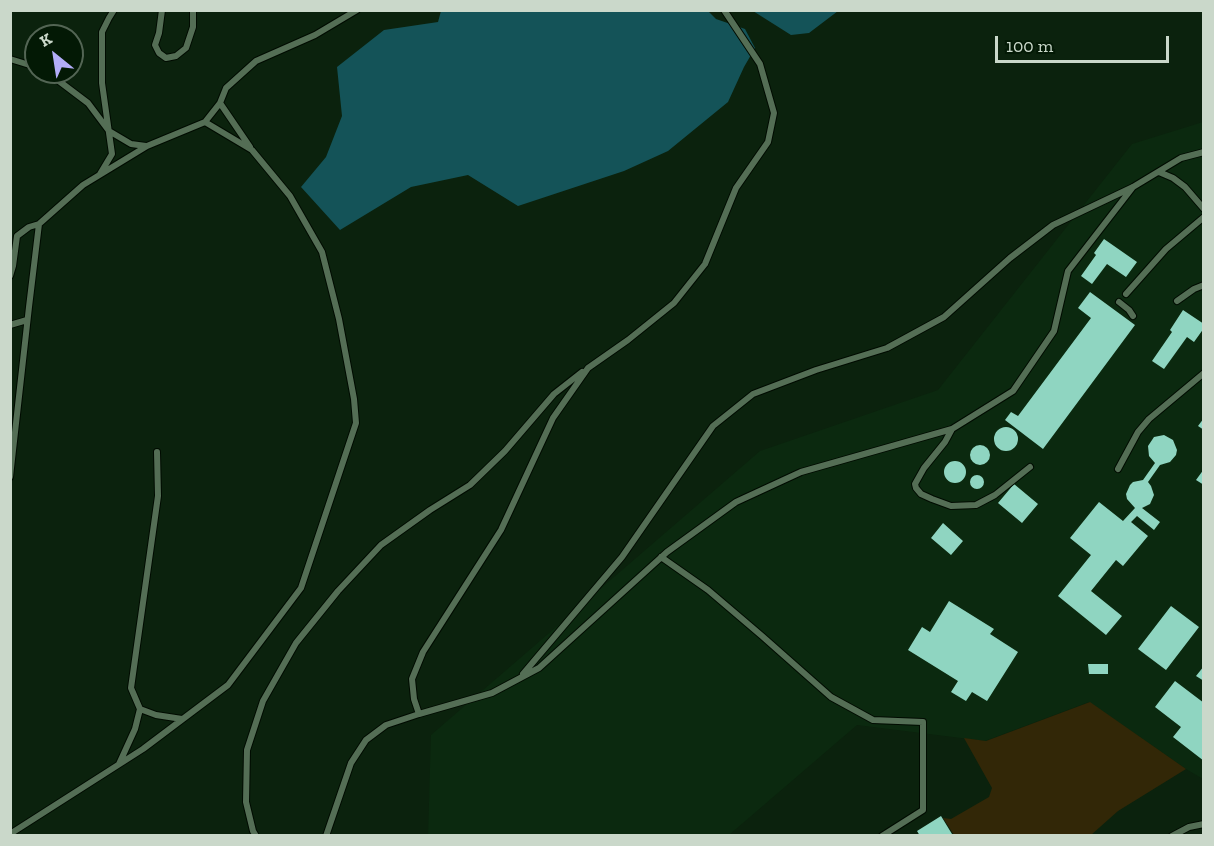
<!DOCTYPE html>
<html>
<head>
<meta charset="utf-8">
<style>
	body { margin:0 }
	#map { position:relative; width:1214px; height:846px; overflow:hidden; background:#0b220d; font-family:"Zilla Slab",serif }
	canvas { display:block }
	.frame { position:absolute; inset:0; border:12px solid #cad8ca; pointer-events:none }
	.north { position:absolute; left:24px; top:24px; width:60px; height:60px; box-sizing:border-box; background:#031905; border:2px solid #536554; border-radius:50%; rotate:330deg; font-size:16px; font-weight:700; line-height:24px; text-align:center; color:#cad8ca }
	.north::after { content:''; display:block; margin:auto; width:21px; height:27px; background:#b3adf9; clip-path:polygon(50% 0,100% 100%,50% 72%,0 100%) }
	.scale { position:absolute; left:995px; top:36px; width:174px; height:27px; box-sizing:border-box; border:3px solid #cad8ca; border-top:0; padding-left:8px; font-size:18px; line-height:21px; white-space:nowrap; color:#cad8ca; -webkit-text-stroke:4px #031905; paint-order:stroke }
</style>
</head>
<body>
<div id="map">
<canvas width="1214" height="846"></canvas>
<div class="frame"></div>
<div class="north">K</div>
<div class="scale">100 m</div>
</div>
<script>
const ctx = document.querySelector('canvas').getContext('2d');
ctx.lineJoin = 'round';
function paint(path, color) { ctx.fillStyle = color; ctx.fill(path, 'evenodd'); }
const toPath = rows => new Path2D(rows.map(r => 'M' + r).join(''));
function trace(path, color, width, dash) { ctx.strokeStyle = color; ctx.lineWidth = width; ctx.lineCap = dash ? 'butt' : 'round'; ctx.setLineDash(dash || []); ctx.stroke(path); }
const built = toPath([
	[1203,122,1203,779,1186,769,1089,702,985,741,857,725,729,835,428,836,431,735,760,451,938,390,1132,144]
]);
const green = toPath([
	[1090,702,1186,769,1118,811,1091,835,954,835,943,818,951,819,989,797,992,788,964,738,986,741]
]);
const water = toPath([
	[441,11,708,11,716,19,745,29,755,48,744,67,728,102,668,151,624,171,518,206,468,175,411,187,340,230,301,187,326,157,342,116,337,67,384,30,438,22],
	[753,11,838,11,809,33,791,35]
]);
const building = toPath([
	[1104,239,1137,262,1126,277,1107,264,1092,284,1081,276,1096,255,1094,253],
	[1090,292,1135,325,1043,449,1005,420,1011,412,1018,416,1091,318,1078,308],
	[1183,310,1204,324,1204,328,1194,342,1187,337,1164,369,1152,361,1172,332,1170,330],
	[1204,418,1204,430,1198,426],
	'994 439a12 12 0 1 1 24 0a12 12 0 1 1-24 0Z',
	[1164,435,1173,440,1177,450,1176,455,1170,462,1160,465,1148,482,1151,486,1154,495,1150,504,1142,508,1160,522,1154,530,1137,516,1131,522,1148,536,1123,566,1116,560,1091,591,1122,616,1106,635,1058,596,1091,555,1070,538,1099,502,1123,521,1135,508,1127,499,1126,494,1130,485,1133,482,1143,480,1155,463,1149,456,1148,446,1154,437],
	'970 455a10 10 0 1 1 20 0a10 10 0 1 1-20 0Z',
	'944 472a11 11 0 1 1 22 0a11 11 0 1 1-22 0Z',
	[1204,469,1204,485,1196,480],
	'970 482a7 7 0 1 1 14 0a7 7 0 1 1-14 0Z',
	[1014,484,1038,504,1022,523,998,503],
	[943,523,963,541,951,555,931,538],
	[949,601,994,629,990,634,1018,652,987,701,972,692,966,701,951,692,958,681,908,650,922,627,930,632],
	[1171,606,1199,627,1166,670,1138,649],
	[1088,664,1108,664,1108,674,1089,674],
	[1204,666,1204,681,1196,676],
	[1175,681,1204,703,1204,761,1173,737,1181,727,1155,707],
	[941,816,952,834,949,836,920,836,917,831]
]);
const lane = toPath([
	[162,10,159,33,155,45,159,53,166,58,176,56,186,48,193,27,193,10],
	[10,59,36,67],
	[47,72,88,103,109,131,131,144,146,146],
	[220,103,250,147],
	[1159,172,1173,178,1185,187,1204,209],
	[100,174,112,154,102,83,102,32,109,18,114,10],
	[10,276,13,266,17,236,29,227,39,224,83,185,147,146,205,122,220,103,226,88,256,61,315,35,357,10],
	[1126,294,1166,249,1204,217],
	[1177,301,1194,289,1204,285],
	[1119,302,1129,310,1133,316],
	[10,325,27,320],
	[952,429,945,442,924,468,915,484,916,488,921,494,932,499,951,506,976,505,995,495,1030,467],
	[157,452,158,496,131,688,140,709,156,715,182,719],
	[1118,469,1138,432,1149,419,1204,373],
	[10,477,29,307,39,224],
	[661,557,708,590,762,636,831,697,873,720,923,722,923,810,882,836],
	[523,674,622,557,713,426,753,394,816,370,887,348,944,317,1010,258,1053,225,1133,187,1181,158,1204,152],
	[419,714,414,699,412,679,423,652,501,530,553,418,588,368,628,340,674,303,705,264,736,188,768,142,774,113,760,64,724,10],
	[119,764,135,729,140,709],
	[10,834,143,749,228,685,301,588,356,423,354,399,339,319,322,252,290,196,252,150,205,122],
	[256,836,253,831,246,802,247,750,263,701,296,643,338,591,381,545,430,510,470,485,505,451,554,394,582,372],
	[326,836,351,763,366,740,386,725,419,714,492,693,539,668,667,552,736,502,801,472,952,429,1013,391,1054,331,1068,271,1133,187],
	[1172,836,1189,827,1204,824]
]);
paint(built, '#0b290f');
paint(green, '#322707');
paint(water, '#145358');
paint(building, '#8fd5c1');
trace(lane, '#000b00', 8);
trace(lane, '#546e55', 6);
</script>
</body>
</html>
